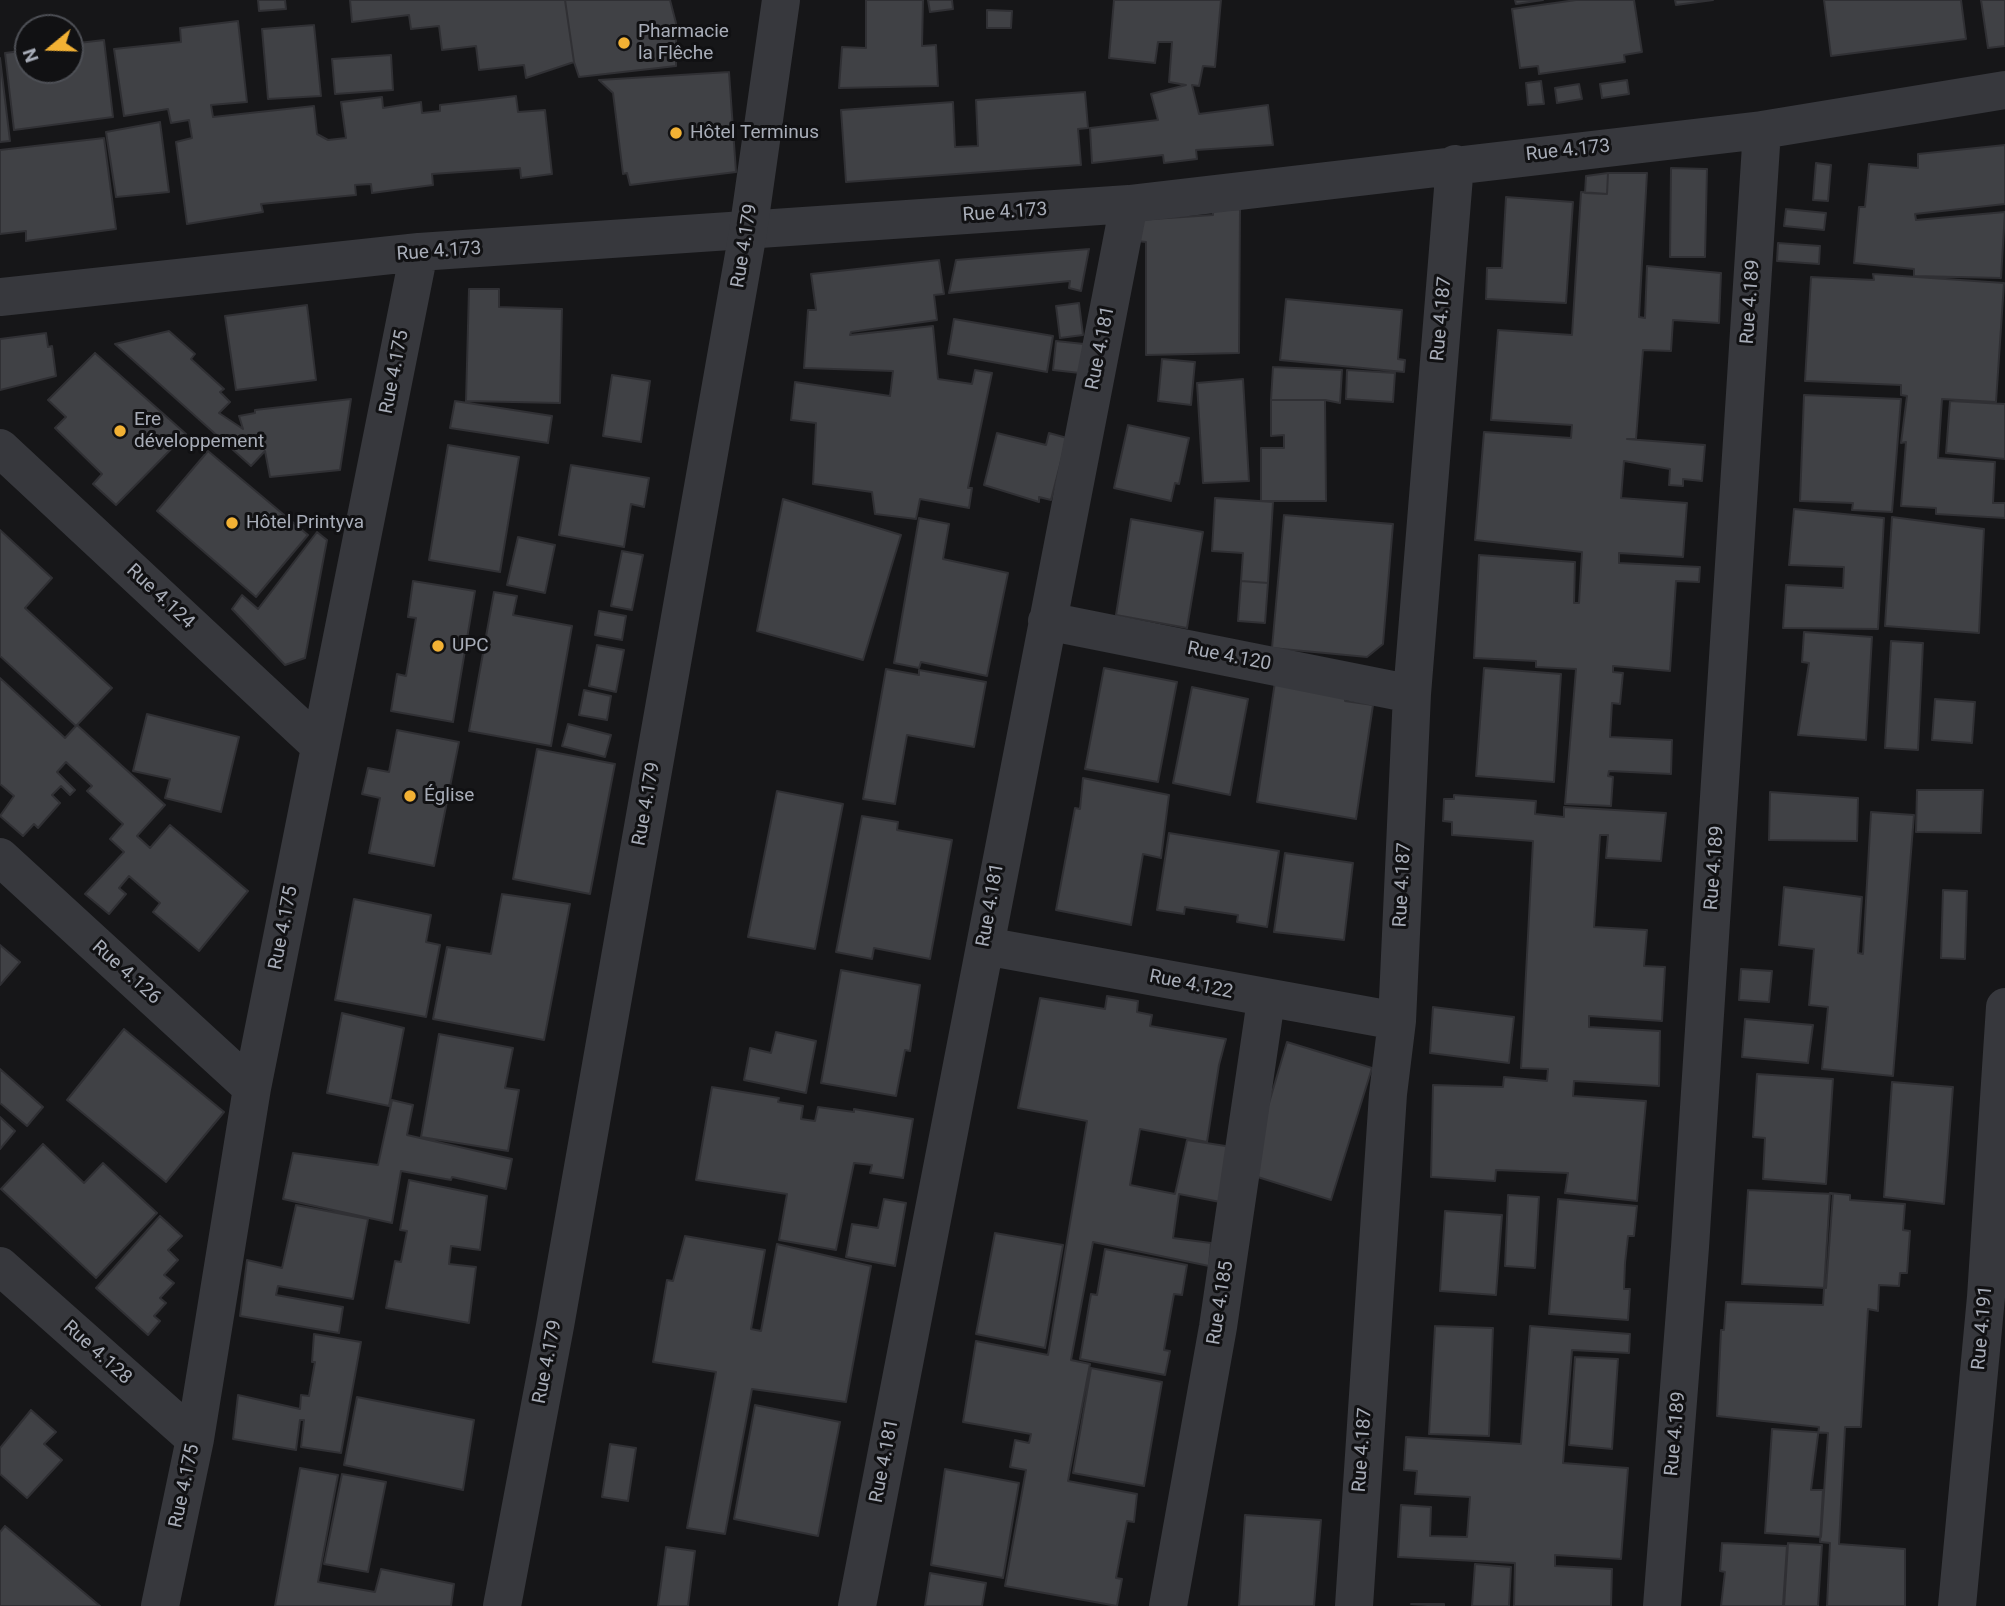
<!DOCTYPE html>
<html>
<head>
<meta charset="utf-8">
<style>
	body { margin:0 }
	#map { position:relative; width:2005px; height:1606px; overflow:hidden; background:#161618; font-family:Roboto,sans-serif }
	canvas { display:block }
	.north { position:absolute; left:14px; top:14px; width:70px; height:70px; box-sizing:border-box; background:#111113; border:2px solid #4d4f55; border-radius:50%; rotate:251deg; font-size:19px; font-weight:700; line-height:28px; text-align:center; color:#a8adb8 }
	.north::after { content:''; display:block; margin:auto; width:24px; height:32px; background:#f2b134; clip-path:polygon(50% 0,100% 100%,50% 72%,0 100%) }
</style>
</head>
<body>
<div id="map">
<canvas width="2005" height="1606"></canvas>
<div class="north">N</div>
</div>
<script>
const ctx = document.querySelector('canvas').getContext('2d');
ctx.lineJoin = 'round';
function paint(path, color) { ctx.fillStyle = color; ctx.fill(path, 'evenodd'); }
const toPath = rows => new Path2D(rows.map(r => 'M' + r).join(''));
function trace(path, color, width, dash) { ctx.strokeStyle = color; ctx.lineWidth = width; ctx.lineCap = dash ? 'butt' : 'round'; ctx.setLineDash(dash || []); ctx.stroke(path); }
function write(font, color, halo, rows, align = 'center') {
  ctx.font = font + ' Roboto,sans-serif'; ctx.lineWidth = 6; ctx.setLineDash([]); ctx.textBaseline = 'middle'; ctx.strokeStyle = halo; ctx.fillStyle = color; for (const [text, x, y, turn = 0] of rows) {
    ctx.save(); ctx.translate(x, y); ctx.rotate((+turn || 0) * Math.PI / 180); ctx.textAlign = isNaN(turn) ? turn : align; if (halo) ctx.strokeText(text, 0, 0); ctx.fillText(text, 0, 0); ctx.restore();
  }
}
const building = toPath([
	[258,0,285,0,286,9,259,11,258,0],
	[350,0,565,0,574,62,526,78,524,65,479,70,476,46,442,50,439,26,411,29,409,15,352,22,350,0],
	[565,0,670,0,676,23,676,66,579,77,574,62,565,0],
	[866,0,923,0,922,46,936,45,938,86,839,88,842,47,866,48,866,0],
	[928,0,952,0,953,9,930,12,928,0],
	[1114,0,1221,0,1215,67,1203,66,1199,86,1192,85,1199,114,1268,105,1273,145,1196,150,1197,159,1164,163,1163,155,1092,163,1090,128,1158,120,1151,94,1186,85,1169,82,1172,42,1158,42,1155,63,1109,58,1114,0],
	[1515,0,1543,0,1516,4,1515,0],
	[1576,0,1634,0,1642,52,1624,55,1625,62,1539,74,1538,66,1520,68,1512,9,1576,0],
	[1675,0,1713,0,1676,5,1675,0],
	[1824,0,1961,0,1966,39,1831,56,1824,0],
	[1981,0,2005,0,2005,46,1988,48,1981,0],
	[987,10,1012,11,1011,28,987,28,987,10],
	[238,21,247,102,211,105,213,117,314,106,317,134,328,140,346,138,341,102,382,97,383,108,421,102,422,113,440,111,440,105,516,96,518,112,545,110,552,174,521,178,520,168,432,174,433,185,372,193,371,184,355,185,356,195,261,204,263,212,187,224,176,142,192,138,189,120,171,123,168,109,124,116,114,49,181,42,180,28,238,21],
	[314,25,321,96,268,99,262,29,314,25],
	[104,40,113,117,14,130,5,53,28,50,28,70,70,70,70,44,104,40],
	[391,55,393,90,335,94,332,59,391,55],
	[0,58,10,141,0,142,0,58],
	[729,72,736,172,630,185,627,173,623,174,613,93,599,80,729,72],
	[1627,80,1629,94,1602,98,1600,84,1627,80],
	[1541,81,1544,104,1528,105,1526,83,1541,81],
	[1579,84,1582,99,1557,103,1555,88,1579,84],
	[1085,92,1088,128,1078,129,1081,165,846,182,841,110,953,102,955,147,978,146,976,100,1085,92],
	[160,122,169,192,116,197,106,132,160,122],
	[104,138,116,229,26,241,26,231,0,234,0,150,104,138],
	[2005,145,2005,204,1915,214,1916,220,2005,212,2001,278,1914,276,1914,269,1854,263,1859,207,1865,207,1869,164,1918,168,1918,154,2005,145],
	[1816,163,1831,165,1828,201,1813,200,1816,163],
	[1671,168,1707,169,1705,257,1670,257,1671,168],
	[1608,173,1647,173,1639,317,1645,318,1647,266,1721,273,1719,323,1673,320,1671,351,1643,350,1636,439,1627,439,1705,445,1702,481,1683,479,1683,486,1669,485,1670,469,1624,461,1621,498,1687,503,1683,557,1619,553,1619,563,1700,567,1699,582,1676,581,1670,671,1613,666,1613,672,1623,673,1620,704,1612,703,1610,737,1672,740,1671,774,1609,771,1608,776,1613,777,1611,806,1565,804,1576,669,1536,667,1536,661,1474,658,1479,555,1575,562,1574,603,1579,603,1582,552,1475,540,1484,432,1571,438,1572,425,1491,420,1498,330,1572,335,1581,192,1607,194,1608,173],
	[1608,173,1607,194,1585,193,1586,176,1608,173],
	[1506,197,1573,202,1566,303,1486,299,1487,268,1502,268,1506,197],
	[1240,209,1239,353,1146,355,1146,242,1137,241,1137,220,1213,215,1213,211,1240,209],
	[1786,209,1826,213,1824,230,1784,226,1786,209],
	[1778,243,1820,246,1819,264,1777,261,1778,243],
	[1089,249,1081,291,1069,288,1070,281,949,293,956,260,1089,249],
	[939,260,944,294,934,295,937,320,851,332,850,335,933,326,938,379,972,384,975,370,992,373,968,488,972,488,969,508,920,499,916,519,875,514,872,492,813,484,816,423,791,420,795,382,890,396,893,371,804,368,808,310,816,310,811,274,939,260],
	[1873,274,2004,283,1996,402,1942,399,1938,458,1995,462,1993,503,2005,503,2005,518,1936,514,1936,508,1901,506,1906,442,1901,443,1907,396,1901,395,1901,385,1805,381,1811,277,1874,280,1873,274],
	[469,289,499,289,499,307,562,309,560,403,466,401,469,289],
	[1286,299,1402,310,1398,359,1405,360,1404,372,1280,360,1286,299],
	[1079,303,1083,335,1060,338,1056,306,1079,303],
	[307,305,316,380,236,390,225,316,307,305],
	[954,319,1053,336,1047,372,948,354,954,319],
	[169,331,195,354,191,359,224,389,220,392,230,402,219,413,243,429,239,416,255,413,255,410,351,399,340,470,270,477,265,451,251,466,115,344,169,331],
	[46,333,48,347,52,346,56,376,0,390,0,339,46,333],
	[1056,341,1084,344,1080,373,1053,370,1056,341],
	[95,353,186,434,116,505,93,484,102,474,55,428,66,417,48,400,95,353],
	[1162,359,1195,362,1191,405,1158,401,1162,359],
	[1273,367,1342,370,1340,403,1325,400,1271,400,1273,367],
	[1347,370,1395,373,1393,402,1346,399,1347,370],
	[612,375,650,381,641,442,603,436,612,375],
	[1243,379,1249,481,1203,483,1197,383,1243,379],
	[1804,395,1901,399,1892,512,1852,510,1853,503,1800,501,1804,395],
	[1271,400,1325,400,1326,501,1261,501,1261,448,1284,448,1284,435,1271,436,1271,400],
	[455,401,552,416,548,443,450,428,455,401],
	[1950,401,2005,404,2005,459,1946,453,1950,401],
	[1128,425,1189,438,1179,484,1175,483,1171,501,1114,488,1128,425],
	[997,433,1046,445,1049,433,1067,438,1051,500,1039,497,1039,502,984,485,997,433],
	[448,445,519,457,500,572,429,560,448,445],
	[208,451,308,535,256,597,157,511,208,451],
	[571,465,649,478,644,507,631,504,624,547,559,535,571,465],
	[1215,498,1273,502,1268,583,1241,581,1243,553,1212,551,1215,498],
	[783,499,901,535,863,660,757,631,783,499],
	[1794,509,1884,518,1878,629,1783,628,1786,585,1843,588,1844,567,1789,565,1794,509],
	[1284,515,1393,524,1383,644,1367,657,1272,648,1284,515],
	[1892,517,1984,529,1979,633,1885,626,1892,517],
	[919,518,949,524,943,559,1008,573,987,676,921,662,919,668,894,663,919,518],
	[1131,519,1203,532,1187,628,1116,615,1131,519],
	[0,530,52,578,25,608,112,688,77,725,165,805,137,836,150,848,170,825,248,891,199,951,153,912,160,903,129,876,119,888,126,894,109,914,85,894,124,852,110,839,123,824,87,791,92,786,66,762,57,772,75,790,70,795,61,786,52,795,60,803,38,828,34,824,23,836,0,816,14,796,0,784,0,678,65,738,76,726,0,656,0,530],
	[317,532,327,540,305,658,285,665,232,609,242,595,258,609,317,532],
	[518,537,555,545,545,593,507,585,518,537],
	[622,551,643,555,632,610,611,606,622,551],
	[413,581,475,591,453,722,391,711,397,674,406,676,416,618,408,617,413,581],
	[1241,581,1268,583,1265,623,1238,621,1241,581],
	[494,592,517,596,513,615,572,626,551,746,469,731,494,592],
	[599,611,626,616,622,640,595,635,599,611],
	[1804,632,1872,637,1866,740,1798,735,1809,663,1802,662,1804,632],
	[1891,641,1923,643,1918,750,1885,748,1891,641],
	[597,645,624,650,616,692,589,686,597,645],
	[1104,668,1177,682,1158,782,1085,769,1104,668],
	[1484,668,1561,674,1554,782,1476,776,1484,668],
	[886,669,919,675,919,670,986,682,974,747,907,735,895,804,863,799,886,669],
	[1275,682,1346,693,1345,701,1373,705,1356,819,1257,802,1275,682],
	[1192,687,1248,699,1230,795,1173,783,1192,687],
	[584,690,611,696,607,720,579,715,584,690],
	[1935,699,1975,702,1972,743,1932,740,1935,699],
	[147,714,239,737,221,812,165,798,170,779,133,771,147,714],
	[568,724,611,735,605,757,562,746,568,724],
	[397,730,459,742,434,866,369,853,380,798,362,794,368,768,389,772,397,730],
	[537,749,615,764,590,894,513,879,537,749],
	[1083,778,1169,795,1161,858,1143,854,1131,925,1056,910,1075,808,1080,809,1083,778],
	[1917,790,1983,790,1981,833,1916,832,1917,790],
	[777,791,843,804,815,949,748,937,777,791],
	[1770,792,1858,798,1857,841,1769,840,1770,792],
	[1454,795,1536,801,1535,814,1564,817,1564,807,1666,813,1661,861,1606,858,1608,835,1600,835,1594,927,1647,930,1644,966,1665,967,1662,1021,1589,1016,1589,1027,1660,1031,1659,1086,1574,1081,1573,1096,1646,1101,1637,1201,1565,1193,1568,1173,1496,1170,1495,1181,1431,1177,1433,1085,1503,1087,1504,1077,1547,1081,1548,1069,1521,1068,1533,841,1452,835,1452,822,1443,821,1444,799,1454,799,1454,795],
	[1871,812,1914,815,1893,1076,1822,1069,1828,1007,1809,1005,1814,949,1779,945,1784,887,1862,897,1858,953,1863,954,1871,812],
	[862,816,898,822,897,830,952,840,930,959,874,948,872,959,836,952,862,816],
	[1169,833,1279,851,1267,927,1237,922,1238,915,1185,907,1184,914,1157,910,1169,833],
	[1285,853,1353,863,1344,940,1274,932,1285,853],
	[1943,890,1967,891,1965,959,1941,958,1943,890],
	[502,894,570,904,544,1040,433,1019,447,947,491,954,502,894],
	[354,899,431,915,426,942,440,945,426,1017,335,1000,354,899],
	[0,945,20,962,0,985,0,945],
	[1741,969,1772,971,1769,1002,1739,1000,1741,969],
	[841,970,920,985,910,1051,905,1050,896,1096,821,1083,841,970],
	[1107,996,1138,1001,1137,1012,1152,1015,1150,1026,1226,1039,1219,1065,1207,1142,1140,1129,1130,1185,1175,1194,1187,1140,1232,1147,1220,1202,1179,1194,1173,1238,1211,1243,1209,1266,1093,1242,1071,1360,1090,1364,1068,1481,1137,1494,1134,1522,1127,1521,1116,1578,1122,1579,1117,1606,1005,1586,1026,1470,1010,1467,1015,1440,1029,1443,1031,1434,963,1422,976,1341,1048,1355,1087,1121,1018,1108,1040,998,1105,1009,1107,996],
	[1433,1007,1514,1017,1509,1063,1430,1053,1433,1007],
	[342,1013,404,1028,389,1106,327,1093,342,1013],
	[1745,1019,1813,1025,1808,1063,1742,1057,1745,1019],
	[124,1029,224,1112,166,1182,67,1100,124,1029],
	[776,1032,816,1041,806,1093,744,1080,750,1048,771,1053,776,1032],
	[439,1034,513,1048,505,1088,519,1090,508,1151,421,1137,439,1034],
	[1287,1042,1372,1068,1331,1200,1248,1174,1287,1042],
	[0,1069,43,1107,27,1126,0,1103,0,1069],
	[1757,1074,1833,1079,1826,1184,1763,1179,1765,1138,1753,1137,1757,1074],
	[1892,1082,1953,1087,1944,1204,1884,1197,1892,1082],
	[712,1087,779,1098,778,1102,803,1106,801,1119,815,1121,818,1107,854,1112,854,1109,913,1119,903,1178,870,1173,872,1165,854,1163,836,1250,779,1240,787,1194,696,1180,712,1087],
	[392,1100,413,1105,407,1135,512,1159,506,1189,452,1177,451,1180,401,1171,392,1223,283,1199,293,1153,378,1165,392,1100],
	[0,1117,15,1131,0,1149,0,1117],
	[43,1144,84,1183,103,1163,157,1213,96,1278,1,1189,43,1144],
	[409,1180,487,1196,480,1250,451,1246,449,1264,476,1267,469,1323,386,1308,395,1261,401,1262,407,1231,400,1230,409,1180],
	[1748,1190,1833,1194,1826,1288,1742,1284,1748,1190],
	[1830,1193,1850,1195,1850,1200,1905,1204,1903,1230,1910,1231,1907,1273,1900,1273,1899,1286,1879,1285,1878,1311,1868,1309,1861,1427,1845,1427,1839,1544,1905,1549,1905,1606,1827,1606,1830,1543,1820,1542,1823,1490,1811,1490,1819,1427,1717,1416,1721,1330,1724,1330,1726,1302,1823,1305,1830,1193],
	[1508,1195,1539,1197,1535,1268,1505,1266,1508,1195],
	[884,1199,906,1203,895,1266,846,1257,852,1224,878,1228,884,1199],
	[1558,1199,1637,1206,1634,1236,1628,1236,1625,1263,1624,1289,1630,1289,1628,1320,1549,1314,1558,1199],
	[296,1205,368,1219,353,1299,278,1286,276,1295,343,1307,339,1333,240,1316,247,1260,282,1268,296,1205],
	[1445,1211,1502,1215,1496,1295,1440,1291,1445,1211],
	[160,1216,182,1236,168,1250,178,1260,164,1275,174,1283,160,1298,166,1303,154,1316,160,1321,148,1335,96,1288,160,1216],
	[995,1233,1063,1245,1045,1348,976,1334,995,1233],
	[685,1236,765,1250,751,1329,761,1331,777,1244,871,1266,846,1402,752,1389,725,1534,687,1528,716,1372,653,1362,667,1280,673,1281,685,1236],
	[1105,1249,1187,1265,1182,1295,1174,1294,1164,1350,1170,1351,1165,1375,1080,1359,1091,1294,1097,1295,1105,1249],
	[1435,1326,1493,1328,1489,1436,1429,1434,1435,1326],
	[1530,1326,1630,1334,1629,1353,1572,1350,1563,1463,1628,1468,1621,1559,1555,1555,1555,1566,1612,1569,1611,1606,1514,1606,1515,1563,1398,1557,1401,1505,1431,1507,1430,1536,1467,1537,1470,1497,1415,1494,1417,1471,1404,1470,1406,1437,1521,1444,1530,1326],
	[314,1334,361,1342,341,1453,301,1447,304,1420,300,1420,296,1450,233,1439,238,1395,300,1409,301,1395,309,1396,315,1362,312,1362,314,1334],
	[1575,1357,1618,1359,1612,1449,1569,1445,1575,1357],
	[1091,1368,1162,1382,1144,1486,1073,1473,1091,1368],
	[357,1397,474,1420,463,1490,344,1465,357,1397],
	[755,1405,840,1422,818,1536,734,1519,755,1405],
	[31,1410,56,1432,44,1444,62,1460,27,1498,0,1474,0,1448,31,1410],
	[1772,1429,1828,1433,1821,1537,1765,1533,1772,1429],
	[610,1444,636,1448,628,1501,602,1497,610,1444],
	[300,1468,338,1475,318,1582,375,1592,381,1569,454,1584,451,1606,275,1606,300,1468],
	[945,1469,1019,1483,1003,1578,931,1565,945,1469],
	[342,1474,386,1482,368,1572,324,1564,342,1474],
	[1245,1515,1321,1520,1314,1606,1239,1606,1245,1515],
	[5,1526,100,1606,0,1606,0,1532,5,1526],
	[1722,1543,1787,1546,1783,1606,1721,1606,1725,1572,1720,1571,1722,1543],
	[1788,1543,1822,1545,1818,1606,1784,1606,1788,1543],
	[666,1547,695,1551,688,1606,658,1606,666,1547],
	[1475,1564,1511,1567,1509,1606,1472,1606,1475,1564],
	[930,1573,986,1583,982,1606,925,1606,930,1573],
	[1411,1604,1444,1604,1444,1606,1411,1604]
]);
const minor = toPath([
	[0,297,419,252,1129,204,1762,130,2005,90],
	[0,448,320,746],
	[1047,621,1412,694],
	[0,857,252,1088],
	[985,946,1397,1021],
	[0,1266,195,1439],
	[160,1606,195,1439,252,1088,419,252],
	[857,1606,1129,204],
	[1168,1606,1218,1327,1266,1000],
	[1354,1606,1388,1094,1397,1021,1412,694,1455,164],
	[1662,1606,1690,1247,1762,130],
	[1957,1606,1986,1297,2005,1007]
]);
const tertiary = toPath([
	[502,1606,555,1326,748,232,781,0]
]);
const markers = [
	[624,43,7,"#f2b134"],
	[676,133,7,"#f2b134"],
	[120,431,7,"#f2b134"],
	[232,523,7,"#f2b134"],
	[438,646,7,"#f2b134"],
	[410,796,7,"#f2b134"]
];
const poiNames = [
	["Pharmacie",638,32],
	["la Flêche",638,54],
	["Hôtel Terminus",690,133],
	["Ere",134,420],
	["développement",134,442],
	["Hôtel Printyva",246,523],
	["UPC",452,646],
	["Église",424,796]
];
const streetNames = [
	["Rue 4.173",1568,151,-6],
	["Rue 4.173",1005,213,-4],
	["Rue 4.179",745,246,-81],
	["Rue 4.173",439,252,-4],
	["Rue 4.189",1751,302,-86],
	["Rue 4.187",1442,319,-85],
	["Rue 4.181",1101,348,-79],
	["Rue 4.175",395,372,-79],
	["Rue 4.124",160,597,43],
	["Rue 4.120",1229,657,11],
	["Rue 4.179",647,804,-80],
	["Rue 4.189",1715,868,-86],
	["Rue 4.187",1403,885,-87],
	["Rue 4.181",991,905,-80],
	["Rue 4.175",284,928,-79],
	["Rue 4.126",126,973,42],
	["Rue 4.122",1191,985,11],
	["Rue 4.185",1221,1303,-81],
	["Rue 4.191",1983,1328,-85],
	["Rue 4.128",97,1353,42],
	["Rue 4.179",548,1362,-79],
	["Rue 4.189",1676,1434,-85],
	["Rue 4.187",1363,1450,-86],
	["Rue 4.181",885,1461,-79],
	["Rue 4.175",185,1486,-78]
];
paint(building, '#404145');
trace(building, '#303034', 2);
trace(minor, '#37383d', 38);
trace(tertiary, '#37383d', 38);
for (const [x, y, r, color] of markers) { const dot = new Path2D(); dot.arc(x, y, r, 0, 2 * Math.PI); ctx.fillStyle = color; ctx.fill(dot); trace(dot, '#111113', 2.5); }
write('19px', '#a8adb8', '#111113', poiNames, 'left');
write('19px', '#a8adb8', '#111113', streetNames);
</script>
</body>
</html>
